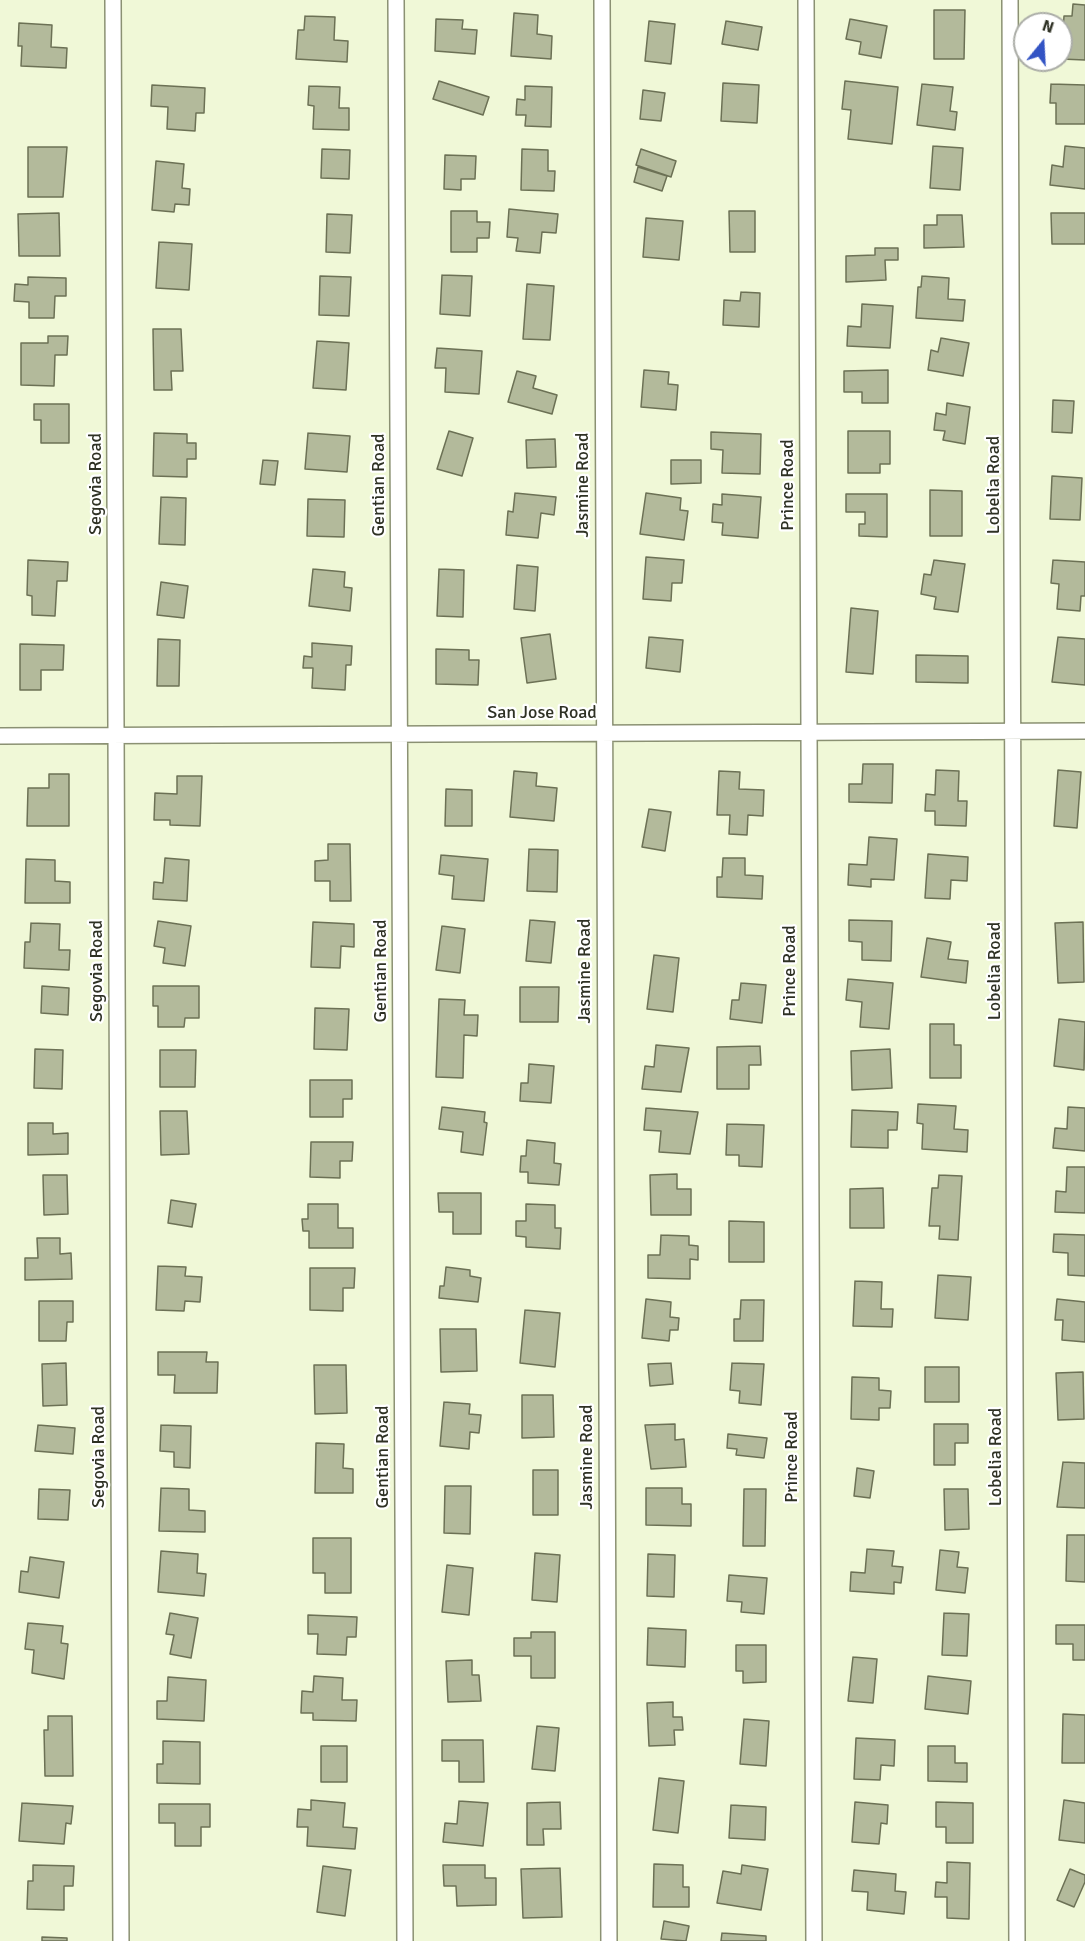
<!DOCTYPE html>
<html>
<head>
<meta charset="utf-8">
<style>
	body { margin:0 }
	#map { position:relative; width:1085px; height:1941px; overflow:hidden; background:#f0f8d7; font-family:Signika,sans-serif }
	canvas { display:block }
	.north { position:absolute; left:1013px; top:12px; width:60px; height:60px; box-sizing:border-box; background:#fff; border:2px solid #abada7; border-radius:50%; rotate:18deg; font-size:16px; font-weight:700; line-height:24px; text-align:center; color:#2e3124 }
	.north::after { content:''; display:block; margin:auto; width:21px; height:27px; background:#3354c4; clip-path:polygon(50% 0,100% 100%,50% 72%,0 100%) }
</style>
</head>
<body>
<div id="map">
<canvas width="1085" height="1941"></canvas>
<div class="north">N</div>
</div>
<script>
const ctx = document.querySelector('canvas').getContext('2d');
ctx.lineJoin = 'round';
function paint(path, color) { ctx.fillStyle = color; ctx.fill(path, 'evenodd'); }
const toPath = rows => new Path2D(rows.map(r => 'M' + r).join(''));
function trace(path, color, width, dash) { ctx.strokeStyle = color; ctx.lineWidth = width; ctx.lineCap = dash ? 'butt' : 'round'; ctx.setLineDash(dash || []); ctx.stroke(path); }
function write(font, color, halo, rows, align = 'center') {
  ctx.font = font + ' Signika,sans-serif'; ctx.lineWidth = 4.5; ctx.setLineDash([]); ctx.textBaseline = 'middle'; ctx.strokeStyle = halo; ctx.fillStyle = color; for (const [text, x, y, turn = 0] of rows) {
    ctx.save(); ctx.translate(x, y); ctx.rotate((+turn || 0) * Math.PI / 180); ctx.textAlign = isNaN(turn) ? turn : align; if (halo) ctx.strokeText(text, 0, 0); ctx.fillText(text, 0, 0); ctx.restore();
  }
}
const building = toPath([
	[1073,4,1085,5,1085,60,1061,59,1064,16,1072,16,1073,4],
	[934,10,965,10,964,59,934,59,934,10],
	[514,13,538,15,537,34,552,36,551,59,511,56,514,13],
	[305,16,335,17,334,40,348,41,347,62,296,59,298,30,304,30,305,16],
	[436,19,463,20,462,29,477,30,475,54,435,51,436,19],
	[850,19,887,26,881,58,859,54,861,42,846,39,850,19],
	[649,21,675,24,671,64,645,61,649,21],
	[726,21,762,27,758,50,722,44,726,21],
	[19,23,52,25,51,47,67,48,66,68,21,66,22,46,18,46,19,23],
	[439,81,489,97,483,115,433,99,439,81],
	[845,81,898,87,892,144,848,139,851,110,842,109,845,81],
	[723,83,759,85,757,123,721,121,723,83],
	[922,84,953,87,950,111,957,112,955,130,917,125,922,84],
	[1051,84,1085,85,1085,124,1056,124,1056,103,1050,103,1051,84],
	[152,85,205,88,204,113,196,113,195,131,167,129,168,107,151,106,152,85],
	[309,86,340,87,339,108,349,108,349,130,313,129,314,106,308,105,309,86],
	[525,86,552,87,551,127,525,126,526,115,516,115,517,99,525,100,525,86],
	[643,90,665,93,661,121,640,119,643,90],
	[933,146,963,148,960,190,930,188,933,146],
	[1065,146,1085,148,1085,189,1050,185,1052,165,1063,167,1065,146],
	[28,147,67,147,63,197,28,197,28,147],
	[322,149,350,150,349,179,321,178,322,149],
	[522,149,548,150,548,171,555,171,554,191,521,190,522,149],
	[641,149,676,161,671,177,636,165,641,149],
	[445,155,476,156,475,179,461,179,461,190,444,189,445,155],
	[156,161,184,164,182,188,190,189,189,205,175,204,174,212,152,210,156,161],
	[638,167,667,176,662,191,634,182,638,167],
	[509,209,558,214,556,233,542,232,540,253,516,251,518,238,507,237,509,209],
	[451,211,477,211,477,222,490,222,489,238,477,238,477,252,451,252,451,211],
	[729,211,755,211,755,252,730,252,729,211],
	[59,213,60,256,19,256,18,214,59,213],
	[1051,213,1085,213,1085,244,1052,244,1051,213],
	[327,214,352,215,350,253,326,252,327,214],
	[937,215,962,215,964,247,924,248,924,225,937,225,937,215],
	[646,218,683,221,679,260,643,257,646,218],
	[159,242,192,244,189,290,156,288,159,242],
	[875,248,898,248,898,260,885,260,886,280,846,282,846,256,875,255,875,248],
	[442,275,472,276,470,316,440,314,442,275],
	[320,276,351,277,349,316,319,315,320,276],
	[922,276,949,278,948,299,965,300,963,321,916,318,918,287,921,287,922,276],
	[28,277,66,278,66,296,55,296,54,318,29,318,29,302,14,301,15,284,28,285,28,277],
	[527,284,554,286,550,340,523,339,527,284],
	[741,292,760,293,759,327,723,325,724,300,740,301,741,292],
	[862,304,893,306,890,348,847,346,848,326,861,327,862,304],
	[153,329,181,329,183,371,171,371,172,390,154,390,153,329],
	[48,336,68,336,67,355,55,355,54,386,21,385,21,343,48,343,48,336],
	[941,338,969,343,963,376,928,370,931,350,938,352,941,338],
	[317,341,349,343,346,390,313,388,317,341],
	[437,348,482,351,479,394,445,392,446,368,435,368,437,348],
	[644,370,669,372,668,384,678,385,676,410,641,407,644,370],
	[888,370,888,403,862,403,862,392,844,392,844,371,888,370],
	[517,371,536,376,533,388,557,395,552,414,508,402,517,371],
	[1053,400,1074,401,1072,433,1052,432,1053,400],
	[947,403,970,407,965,444,943,440,945,431,934,430,936,413,946,415,947,403],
	[34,404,69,404,69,443,41,443,41,420,34,420,34,404],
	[449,431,473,438,462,476,437,469,449,431],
	[848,431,890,431,890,464,880,464,880,473,848,473,848,431],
	[711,432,761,434,760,474,722,473,723,450,711,449,711,432],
	[154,433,187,434,187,443,196,443,196,459,187,459,187,477,153,476,154,433],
	[308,433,350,436,347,472,305,469,308,433],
	[555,439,556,467,527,468,526,440,555,439],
	[263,460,278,461,275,485,260,484,263,460],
	[671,460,701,460,701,483,671,484,671,460],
	[1052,476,1082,478,1080,520,1050,519,1052,476],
	[930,490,962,491,962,536,930,536,930,490],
	[515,493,556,497,554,515,541,513,538,538,506,535,508,511,513,512,515,493],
	[646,493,681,498,680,510,688,511,684,540,640,534,646,493],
	[722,494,761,497,758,538,722,535,723,523,712,522,713,504,722,505,722,494],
	[846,494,887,494,887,537,859,536,859,524,865,524,865,512,846,512,846,494],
	[161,497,186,498,185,545,159,544,161,497],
	[308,499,345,500,344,537,307,536,308,499],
	[646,557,684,560,682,583,672,583,671,601,643,599,646,557],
	[28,560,68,562,67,581,57,581,55,616,32,615,32,596,27,595,28,560],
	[934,560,965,564,958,612,934,609,936,597,921,594,924,574,931,575,934,560],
	[1053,560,1085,562,1085,596,1081,596,1080,611,1057,609,1059,584,1051,583,1053,560],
	[517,565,538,567,535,611,514,609,517,565],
	[313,569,345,572,344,587,352,588,350,611,309,606,313,569],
	[439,569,464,570,463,617,437,616,439,569],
	[161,582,188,586,184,618,157,615,161,582],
	[851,608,878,611,873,674,846,672,851,608],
	[550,634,556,679,527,683,521,638,550,634],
	[649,637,683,640,680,672,646,668,649,637],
	[1058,637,1085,639,1085,685,1052,682,1058,637],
	[158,639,180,640,179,686,157,686,158,639],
	[312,643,352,646,351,665,346,665,345,690,312,688,313,668,303,668,304,656,312,657,312,643],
	[20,644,64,645,63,670,41,670,41,690,20,690,20,644],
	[436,649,469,650,469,660,479,660,478,685,436,684,436,649],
	[916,655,968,656,968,683,916,682,916,655],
	[863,764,893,764,892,803,849,802,849,784,862,784,863,764],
	[936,770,959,771,958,801,967,801,966,826,935,825,935,811,925,811,926,794,935,795,936,770],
	[1058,770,1081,772,1077,828,1054,826,1058,770],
	[514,771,537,773,536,786,557,788,554,821,510,817,514,771],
	[719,771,740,772,739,789,764,790,763,816,748,815,747,835,729,834,730,815,717,815,719,771],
	[49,774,69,774,69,826,27,826,28,788,49,788,49,774],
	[177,776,202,776,200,826,170,825,170,820,154,820,155,793,177,794,177,776],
	[446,789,472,790,472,826,445,826,446,789],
	[649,809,671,812,665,851,642,847,649,809],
	[869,837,897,839,894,880,871,879,871,887,848,885,849,864,867,865,869,837],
	[328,844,350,844,351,901,330,901,330,881,315,881,315,861,328,860,328,844],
	[529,849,558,850,557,892,527,891,529,849],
	[928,854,968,857,967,881,951,880,950,899,925,898,928,854],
	[441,855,488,859,484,901,452,899,454,876,439,874,441,855],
	[165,858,189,860,187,901,153,899,154,882,163,883,165,858],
	[723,858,745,858,745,875,763,876,762,899,717,897,717,877,722,877,723,858],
	[26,859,55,860,55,881,70,882,70,903,25,903,26,859],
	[530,920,555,922,551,963,526,961,530,920],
	[849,920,892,921,891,961,862,960,862,942,849,941,849,920],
	[158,921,191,926,185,966,163,963,165,948,154,946,158,921],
	[313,922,354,924,354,947,341,946,340,968,311,967,313,922],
	[1083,922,1084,982,1058,983,1055,923,1083,922],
	[31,923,60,924,59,950,70,950,69,970,24,968,25,942,30,942,31,923],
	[442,926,465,929,460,973,436,970,442,926],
	[927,938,951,942,948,959,968,961,966,983,921,977,927,938],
	[654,955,679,958,673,1012,647,1009,654,955],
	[848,979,893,983,889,1029,860,1027,862,1002,846,1000,848,979],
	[741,983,766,985,762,1023,730,1019,732,1000,739,1000,741,983],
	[42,986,69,988,68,1015,41,1013,42,986],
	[153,986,199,986,199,1018,185,1018,184,1027,158,1027,158,1006,153,1006,153,986],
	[520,987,559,987,558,1022,520,1022,520,987],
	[439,999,465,1000,464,1015,478,1015,477,1036,464,1035,463,1078,436,1077,439,999],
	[315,1008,349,1009,347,1050,314,1049,315,1008],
	[1059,1019,1085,1022,1084,1070,1054,1066,1059,1019],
	[930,1024,954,1024,954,1045,961,1045,961,1078,930,1078,930,1024],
	[656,1045,689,1048,681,1092,642,1089,645,1066,654,1067,656,1045],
	[760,1046,761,1065,749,1065,749,1089,717,1089,717,1047,760,1046],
	[35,1049,63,1050,62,1089,34,1088,35,1049],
	[890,1049,892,1088,852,1090,851,1051,890,1049],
	[160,1050,196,1050,195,1087,160,1087,160,1050],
	[529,1064,554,1066,551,1103,520,1101,521,1083,528,1083,529,1064],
	[310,1080,352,1080,352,1099,343,1099,343,1117,310,1117,310,1080],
	[918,1104,956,1106,954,1129,968,1130,967,1152,922,1149,923,1124,917,1123,918,1104],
	[442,1107,485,1112,484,1122,487,1123,483,1155,461,1152,463,1132,439,1129,442,1107],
	[1068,1107,1085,1108,1085,1151,1053,1148,1055,1128,1067,1129,1068,1107],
	[646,1108,698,1112,690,1154,659,1152,661,1131,644,1130,646,1108],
	[852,1110,898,1112,897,1130,888,1130,888,1148,851,1147,852,1110],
	[160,1111,187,1111,189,1154,161,1155,160,1111],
	[28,1123,53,1123,53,1134,68,1133,68,1154,28,1155,28,1123],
	[727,1124,764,1125,762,1167,739,1166,739,1155,726,1155,727,1124],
	[527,1140,555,1143,554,1163,561,1164,559,1185,528,1183,528,1172,520,1172,521,1156,526,1156,527,1140],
	[311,1142,353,1142,352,1161,340,1161,340,1178,310,1177,311,1142],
	[1067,1167,1085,1167,1085,1213,1055,1212,1056,1191,1066,1192,1067,1167],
	[677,1174,677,1189,691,1189,691,1215,651,1215,650,1175,677,1174],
	[43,1175,67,1175,68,1214,44,1215,43,1175],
	[939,1175,962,1176,958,1240,939,1239,940,1226,929,1226,932,1188,938,1188,939,1175],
	[883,1188,884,1228,850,1228,850,1189,883,1188],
	[438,1193,481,1193,481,1234,453,1234,453,1212,439,1212,438,1193],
	[171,1200,196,1204,192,1227,168,1223,171,1200],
	[308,1204,338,1204,338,1228,353,1228,353,1248,309,1248,309,1231,303,1231,302,1219,308,1219,308,1204],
	[526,1204,555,1205,555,1228,561,1228,560,1249,526,1247,526,1237,516,1236,516,1221,526,1221,526,1204],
	[729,1221,764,1222,764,1262,729,1262,729,1221],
	[1054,1234,1085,1235,1085,1276,1068,1275,1068,1253,1053,1252,1054,1234],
	[661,1235,689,1236,689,1245,698,1246,698,1260,690,1259,690,1279,648,1278,648,1255,660,1255,661,1235],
	[37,1238,60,1238,60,1254,71,1253,72,1279,25,1280,25,1258,38,1258,37,1238],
	[158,1266,186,1267,185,1276,202,1277,200,1302,185,1301,184,1311,156,1310,158,1266],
	[446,1267,470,1270,470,1276,481,1278,478,1302,439,1298,440,1286,444,1286,446,1267],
	[310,1268,355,1268,354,1288,343,1288,343,1311,310,1310,310,1268],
	[938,1275,971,1277,968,1320,935,1318,938,1275],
	[855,1281,882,1282,881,1309,893,1309,892,1327,853,1326,855,1281],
	[646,1299,671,1302,670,1317,679,1318,678,1330,670,1330,669,1341,642,1338,646,1299],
	[1057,1299,1085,1302,1085,1342,1062,1340,1063,1320,1055,1320,1057,1299],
	[741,1300,764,1300,763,1341,734,1341,734,1319,740,1319,741,1300],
	[39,1301,73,1301,73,1322,67,1322,66,1341,39,1341,39,1301],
	[525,1310,560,1313,555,1367,520,1363,525,1310],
	[440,1329,476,1329,477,1371,441,1372,440,1329],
	[158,1352,207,1352,206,1362,218,1362,217,1393,174,1393,175,1375,158,1375,158,1352],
	[66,1363,67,1405,43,1406,42,1364,66,1363],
	[671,1363,673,1384,650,1386,648,1364,671,1363],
	[732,1363,764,1364,761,1405,739,1403,740,1391,730,1390,732,1363],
	[314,1365,346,1365,347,1413,315,1414,314,1365],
	[925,1367,959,1367,959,1402,925,1402,925,1367],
	[1083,1372,1084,1419,1058,1420,1056,1373,1083,1372],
	[852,1377,879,1378,879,1390,891,1391,890,1408,879,1408,879,1420,851,1419,852,1377],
	[522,1395,553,1395,554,1437,522,1438,522,1395],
	[444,1402,470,1404,469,1414,481,1415,479,1433,470,1432,469,1449,440,1446,444,1402],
	[675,1424,675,1440,684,1439,686,1467,651,1469,645,1425,675,1424],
	[934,1424,968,1424,968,1443,955,1443,955,1465,934,1465,934,1424],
	[38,1425,75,1428,73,1454,35,1451,38,1425],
	[161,1425,191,1426,190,1468,174,1467,174,1452,160,1451,161,1425],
	[728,1434,767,1438,764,1458,736,1455,737,1449,727,1448,728,1434],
	[316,1443,344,1444,343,1468,353,1469,353,1493,315,1493,316,1443],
	[1063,1462,1085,1463,1085,1508,1057,1507,1063,1462],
	[857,1468,874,1471,870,1498,854,1496,857,1468],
	[533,1470,558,1470,558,1515,533,1515,533,1470],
	[445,1486,471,1486,470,1534,444,1533,445,1486],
	[161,1488,189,1489,189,1510,205,1511,205,1532,159,1531,161,1488],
	[646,1488,682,1488,682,1504,691,1504,691,1526,646,1525,646,1488],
	[39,1489,70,1490,68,1520,38,1519,39,1489],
	[744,1489,766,1489,765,1546,743,1546,744,1489],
	[944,1489,968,1489,969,1529,945,1530,944,1489],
	[1067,1535,1085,1535,1085,1582,1066,1581,1067,1535],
	[313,1538,351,1538,351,1593,325,1593,325,1573,313,1573,313,1538],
	[867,1549,894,1551,892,1566,903,1567,901,1583,894,1582,894,1594,850,1591,851,1572,865,1573,867,1549],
	[940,1550,959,1552,957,1567,968,1568,965,1593,936,1590,940,1550],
	[161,1551,198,1554,197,1573,206,1574,204,1596,158,1592,161,1551],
	[535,1553,560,1555,557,1602,532,1600,535,1553],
	[648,1554,675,1555,674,1597,647,1596,648,1554],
	[30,1557,64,1562,59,1598,19,1592,21,1571,28,1572,30,1557],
	[447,1565,473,1568,469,1615,442,1612,447,1565],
	[729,1575,767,1578,764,1614,741,1612,742,1602,727,1601,729,1575],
	[170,1613,198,1618,191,1658,170,1654,174,1635,166,1634,170,1613],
	[944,1613,969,1614,967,1656,942,1655,944,1613],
	[308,1615,357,1617,356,1637,347,1637,346,1655,317,1654,318,1634,308,1634,308,1615],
	[28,1623,63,1626,61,1643,68,1644,64,1679,32,1673,34,1650,25,1649,28,1623],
	[1056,1625,1085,1625,1085,1660,1073,1660,1073,1644,1056,1644,1056,1625],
	[648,1628,686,1630,685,1667,647,1665,648,1628],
	[531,1632,555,1632,555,1678,531,1678,531,1656,514,1656,514,1638,531,1638,531,1632],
	[736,1645,766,1645,766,1682,743,1683,743,1671,736,1671,736,1645],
	[853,1657,877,1659,873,1703,848,1701,853,1657],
	[472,1660,472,1675,479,1675,481,1701,448,1702,446,1661,472,1660],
	[314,1676,343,1678,342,1700,357,1700,356,1721,313,1720,313,1713,301,1713,302,1691,313,1692,314,1676],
	[928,1676,971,1681,968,1714,925,1709,928,1676],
	[168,1677,206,1680,204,1721,157,1719,157,1701,167,1701,168,1677],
	[673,1702,673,1717,682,1717,683,1730,674,1730,675,1745,649,1746,647,1703,673,1702],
	[1063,1714,1085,1715,1085,1763,1062,1763,1063,1714],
	[48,1716,72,1716,73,1776,45,1776,44,1730,48,1730,48,1716],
	[744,1719,769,1721,766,1766,740,1764,744,1719],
	[537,1726,559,1728,555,1771,532,1769,537,1726],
	[856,1738,895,1740,894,1766,881,1765,880,1780,854,1779,856,1738],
	[442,1740,483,1740,484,1782,459,1782,459,1761,442,1761,442,1740],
	[163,1741,200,1742,200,1784,157,1783,157,1764,163,1764,163,1741],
	[321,1746,347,1746,347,1782,321,1782,321,1746],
	[928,1746,955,1746,955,1763,967,1763,967,1782,928,1781,928,1746],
	[659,1778,684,1781,678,1833,653,1830,659,1778],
	[311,1800,345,1803,343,1827,357,1828,355,1849,307,1846,308,1827,297,1827,298,1809,311,1810,311,1800],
	[1064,1800,1085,1803,1085,1843,1059,1840,1064,1800],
	[459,1801,488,1803,483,1846,443,1842,445,1823,457,1824,459,1801],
	[560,1802,561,1829,543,1829,544,1845,527,1845,527,1803,560,1802],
	[855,1802,888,1805,887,1824,881,1823,879,1844,852,1842,855,1802],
	[936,1802,973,1803,973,1843,946,1843,946,1827,936,1827,936,1802],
	[22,1803,73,1806,71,1824,66,1823,64,1844,19,1841,22,1803],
	[159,1804,210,1804,210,1827,201,1827,201,1846,175,1846,175,1823,159,1823,159,1804],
	[731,1805,766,1807,765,1840,729,1838,731,1805],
	[947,1862,970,1863,969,1919,947,1918,947,1897,935,1897,936,1882,947,1883,947,1862],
	[654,1864,683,1865,683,1887,689,1887,689,1907,653,1907,654,1864],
	[33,1865,74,1866,73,1886,64,1886,64,1910,27,1909,28,1881,33,1881,33,1865],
	[443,1865,485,1865,485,1878,496,1878,496,1905,457,1906,456,1886,444,1886,443,1865],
	[742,1865,768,1869,761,1910,717,1903,723,1871,741,1874,742,1865],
	[323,1866,351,1870,345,1916,317,1912,323,1866],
	[560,1868,562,1917,523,1918,521,1869,560,1868],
	[1070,1869,1085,1875,1085,1882,1074,1907,1057,1900,1070,1869],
	[854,1870,896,1874,895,1891,906,1892,904,1914,867,1910,868,1892,852,1891,854,1870],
	[664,1921,689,1926,686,1941,661,1939,664,1921],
	[722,1933,766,1936,766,1941,721,1941,722,1933],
	[42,1937,67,1938,67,1941,42,1941,42,1937]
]);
const minor = toPath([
	[113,0,121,1941],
	[396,0,405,1941],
	[602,0,609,1941],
	[806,0,814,1941],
	[1010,0,1017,1941],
	[0,736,1085,731]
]);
const streetNames = [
	["Segovia Road",96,484,-90],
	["Gentian Road",379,485,-90],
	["Jasmine Road",583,485,-90],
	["Prince Road",788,485,-90],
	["Lobelia Road",994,485,-90],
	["San Jose Road",542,713],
	["Segovia Road",97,971,-90],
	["Gentian Road",381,971,-90],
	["Jasmine Road",585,971,-90],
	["Prince Road",790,971,-90],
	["Lobelia Road",995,971,-90],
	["Segovia Road",99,1457,-90],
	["Gentian Road",383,1457,-90],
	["Jasmine Road",587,1457,-90],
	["Prince Road",792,1457,-90],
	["Lobelia Road",996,1457,-90]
];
paint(building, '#b3ba9b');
trace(building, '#6c7155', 1.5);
trace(minor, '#8b9173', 18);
trace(minor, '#fff', 15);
write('18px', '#2e3124', '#fff', streetNames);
</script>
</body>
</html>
